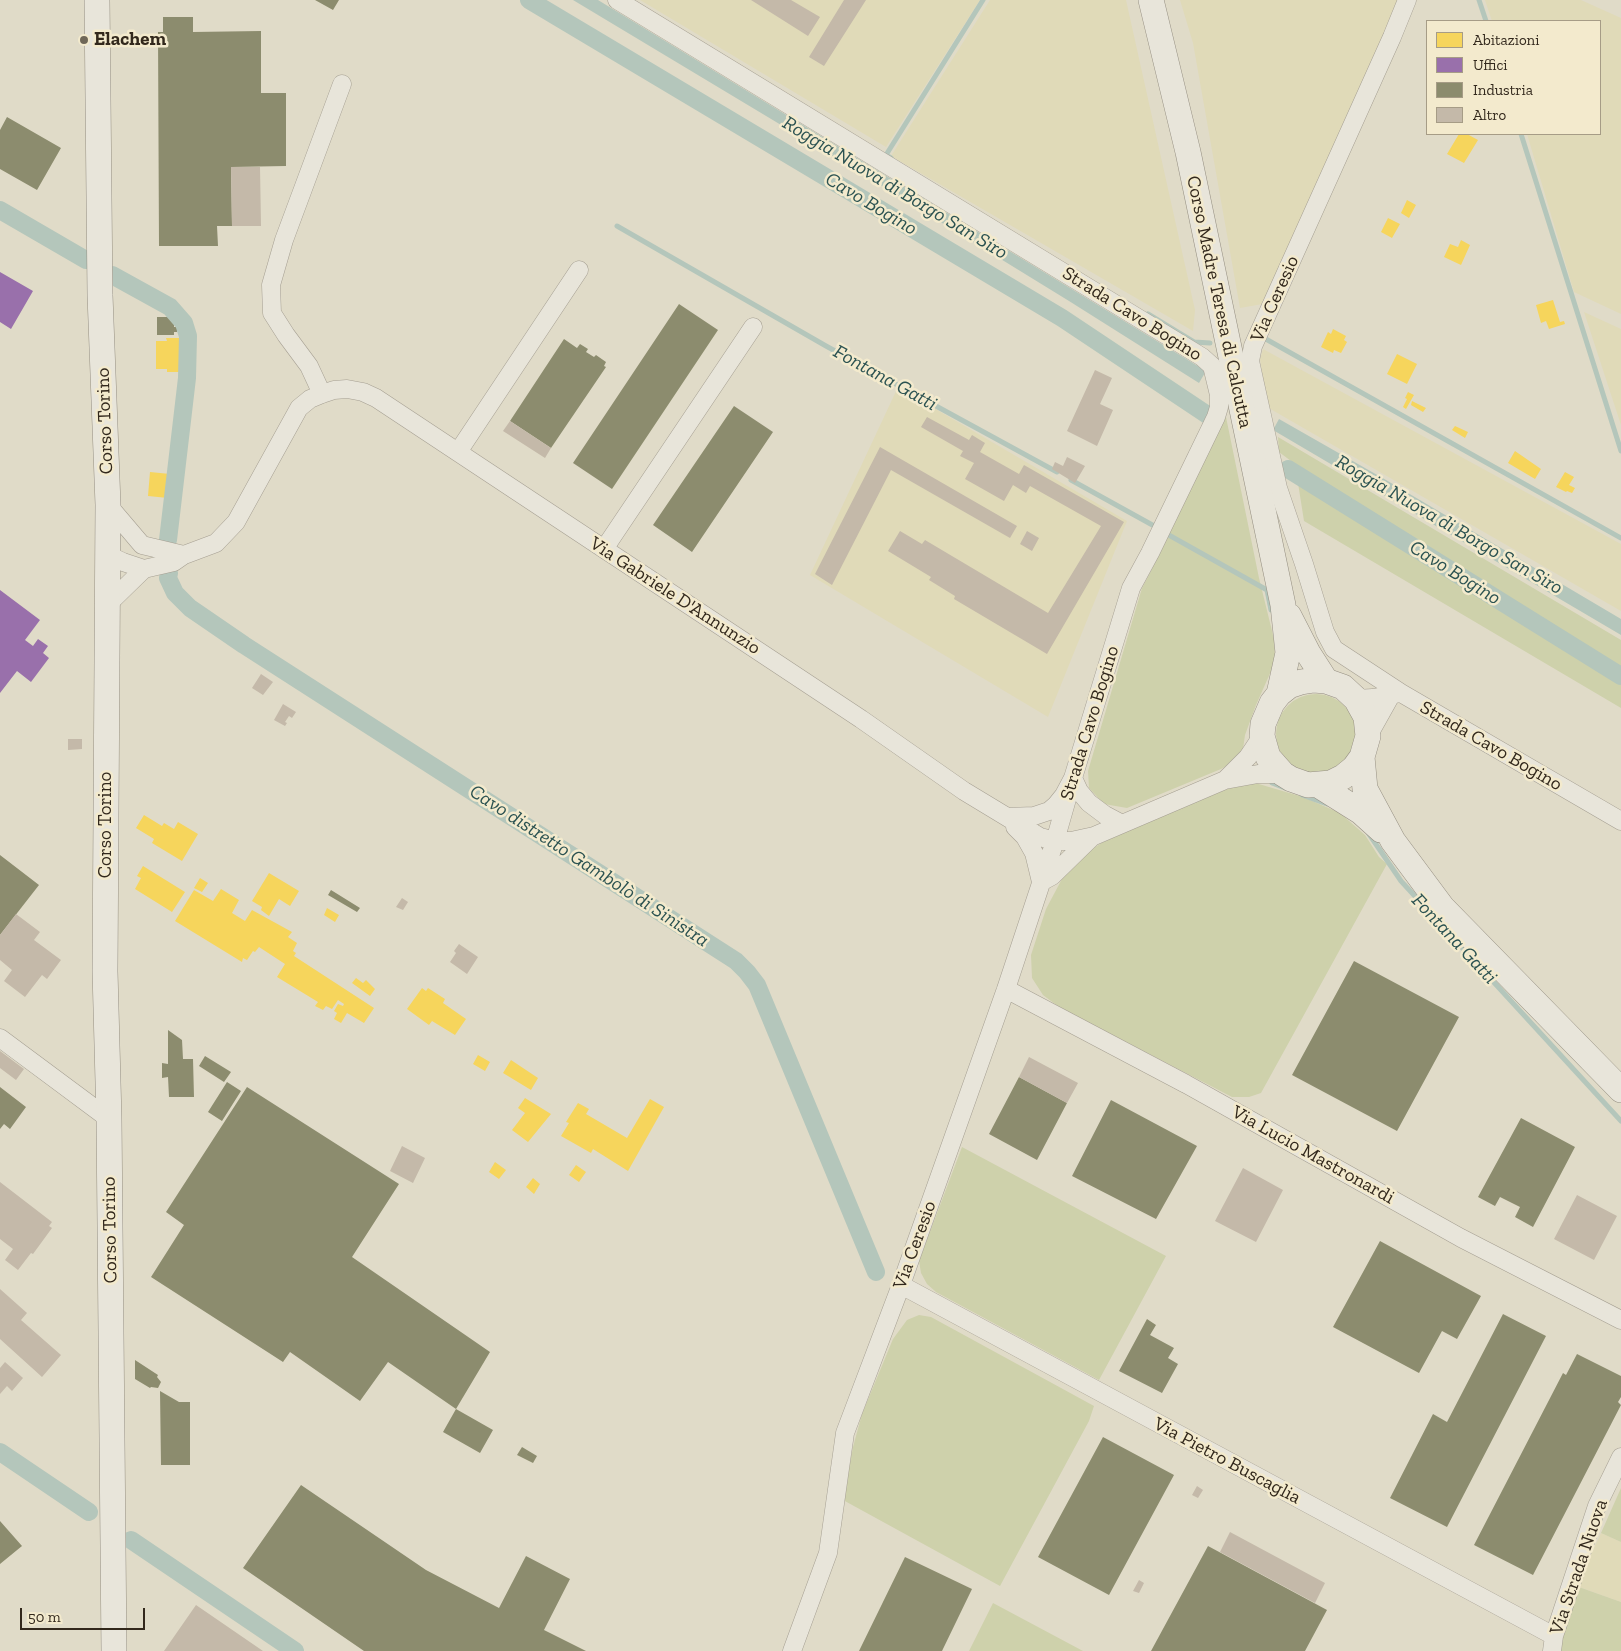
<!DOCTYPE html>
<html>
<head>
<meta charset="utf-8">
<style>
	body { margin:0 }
	#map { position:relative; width:1621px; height:1651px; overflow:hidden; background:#e0dbc8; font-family:"Zilla Slab",serif }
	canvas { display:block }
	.legend { position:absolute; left:1426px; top:20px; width:175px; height:115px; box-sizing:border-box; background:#f3eacd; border:1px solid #a69c86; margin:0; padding:6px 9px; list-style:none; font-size:15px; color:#32281c }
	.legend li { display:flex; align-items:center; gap:10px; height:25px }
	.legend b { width:25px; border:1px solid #a69c86 }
	.scale { position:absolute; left:20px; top:1608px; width:125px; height:22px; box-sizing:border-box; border:2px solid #32281c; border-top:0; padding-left:6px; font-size:15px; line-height:18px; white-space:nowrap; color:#32281c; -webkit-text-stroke:4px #f3eacd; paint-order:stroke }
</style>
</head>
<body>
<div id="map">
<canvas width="1621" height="1651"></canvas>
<ul class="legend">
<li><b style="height:14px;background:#f6d55c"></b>Abitazioni</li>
<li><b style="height:14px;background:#9970ab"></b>Uffici</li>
<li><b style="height:14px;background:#8c8c6e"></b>Industria</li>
<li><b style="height:14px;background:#c4b9a9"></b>Altro</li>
</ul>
<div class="scale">50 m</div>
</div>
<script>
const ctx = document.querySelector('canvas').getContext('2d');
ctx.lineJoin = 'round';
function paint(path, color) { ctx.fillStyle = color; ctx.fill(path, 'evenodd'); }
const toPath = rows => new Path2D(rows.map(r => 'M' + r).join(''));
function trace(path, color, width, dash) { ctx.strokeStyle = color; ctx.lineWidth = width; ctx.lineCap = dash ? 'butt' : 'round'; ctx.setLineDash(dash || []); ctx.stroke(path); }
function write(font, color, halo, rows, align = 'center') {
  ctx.font = font + ' "Zilla Slab",serif'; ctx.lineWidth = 5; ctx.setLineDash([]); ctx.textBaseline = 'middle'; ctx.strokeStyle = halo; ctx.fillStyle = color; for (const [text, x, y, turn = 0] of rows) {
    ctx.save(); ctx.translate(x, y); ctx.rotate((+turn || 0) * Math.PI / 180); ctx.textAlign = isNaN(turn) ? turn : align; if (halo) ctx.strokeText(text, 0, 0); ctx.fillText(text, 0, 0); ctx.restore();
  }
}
const farmland = toPath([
	[640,0,980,0,886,147],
	[990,0,1126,0,1195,310,1193,331,891,156],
	[1180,0,1401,0,1268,303,1240,308,1193,43],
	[1485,0,1581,0,1621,18,1621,314,1574,292,1527,134,1600,134,1600,21,1492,21],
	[1584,312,1621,329,1621,425],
	[1263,349,1621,544,1621,611,1267,407,1260,359],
	[898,387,1127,521,1048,717,810,575],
	[1601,1533,1621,1542,1621,1602,1576,1586]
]);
const green = toPath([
	[1226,417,1259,578,1274,639,1275,657,1272,669,1256,705,1245,735,1243,749,1233,762,1221,769,1127,808,1104,804,1089,788,1088,771,1142,588,1151,571,1203,454],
	[1278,437,1621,640,1621,708,1304,521,1295,464,1279,452],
	'1276 734a40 40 0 1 1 80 0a40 40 0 1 1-80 0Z',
	[1252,782,1303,797,1340,813,1365,835,1379,857,1387,864,1261,1093,1249,1097,1232,1097,1059,1007,1043,995,1032,978,1031,955,1046,909,1063,877,1078,858,1103,842,1214,793],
	[962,1147,1166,1256,1099,1380,936,1292,927,1284,921,1273,919,1261],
	[919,1315,931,1317,1094,1406,1089,1421,1000,1586,843,1500,853,1447,862,1414,893,1339,907,1320],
	[1621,1488,1621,1542,1601,1533],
	[1576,1586,1621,1602,1621,1651,1559,1651],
	[993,1603,1083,1651,969,1651]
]);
const water = toPath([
	[573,0,598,0,1206,371,1199,383,1069,301,851,167],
	[1279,419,1386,480,1621,619,1621,635,1273,430]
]);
const homes = toPath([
	[1459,134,1467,134,1478,140,1464,163,1447,154],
	[1407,200,1416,205,1409,218,1401,213],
	[1388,218,1400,224,1392,238,1381,232],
	[1461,240,1470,245,1461,265,1444,257,1450,244,1458,247],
	[1553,300,1560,322,1564,321,1565,324,1549,329,1546,321,1541,323,1536,305],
	[1333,329,1346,336,1344,340,1347,342,1341,353,1334,350,1333,353,1321,347,1328,332,1331,334],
	[166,338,183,338,183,372,167,372,167,369,156,369,156,341,167,341],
	[1397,354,1417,364,1407,384,1387,374],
	[1408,392,1414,395,1406,409,1403,407,1407,399,1405,398],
	[1412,401,1426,408,1423,412,1411,405],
	[1455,426,1468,432,1465,438,1452,430],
	[1515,451,1541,469,1535,479,1508,463],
	[150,472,170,474,168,498,148,496],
	[1565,472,1574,477,1569,485,1575,488,1572,493,1567,491,1566,492,1556,487],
	[144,815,162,826,164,823,174,829,178,822,198,834,182,861,152,843,154,839,136,828],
	[143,866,185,892,172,912,135,889,141,878,137,876],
	[269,873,299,891,290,906,279,899,269,916,261,910,262,907,252,901],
	[200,878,208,883,202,892,194,888],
	[221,889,239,900,232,913,245,921,252,910,292,932,288,937,297,943,293,951,296,953,294,956,374,1008,364,1023,347,1013,341,1023,334,1019,337,1013,334,1011,338,1004,343,1006,344,1004,338,1000,332,1009,326,1006,323,1010,315,1006,318,1002,277,977,285,964,259,947,255,952,253,951,247,960,243,958,242,962,175,921,194,890,213,901],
	[327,908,339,915,335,922,324,915],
	[356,978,363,983,366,980,375,989,370,996,352,983],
	[422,988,426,991,428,988,445,999,443,1003,466,1019,455,1035,432,1021,429,1025,407,1009],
	[478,1055,490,1062,485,1071,473,1064],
	[511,1060,538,1078,531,1090,503,1073],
	[525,1098,551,1114,528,1142,512,1130,525,1113,518,1108],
	[650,1099,664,1107,628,1171,593,1149,591,1153,561,1136,569,1123,566,1122,578,1103,589,1109,586,1114,627,1138],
	[495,1162,506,1170,499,1179,489,1172],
	[576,1165,586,1172,579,1182,569,1175],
	[533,1178,540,1184,534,1194,526,1187]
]);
const offices = toPath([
	[0,272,33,291,11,329,0,322],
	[0,590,40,620,25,640,33,646,38,639,48,646,43,653,49,658,31,682,17,671,0,693]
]);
const industry = toPath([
	[315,0,339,0,333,10],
	[163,17,193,17,193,32,261,31,261,93,286,93,286,166,231,167,232,226,217,226,218,246,159,246,158,32,163,32],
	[7,117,61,148,37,190,0,169,0,130],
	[679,304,718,330,612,489,573,463],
	[157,317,174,317,174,327,177,327,177,332,174,332,174,335,157,335],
	[564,339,577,348,580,344,588,349,586,352,594,357,596,355,606,362,604,366,606,367,551,448,510,421],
	[734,406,773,432,692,552,653,525],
	[0,855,39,885,0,935],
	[331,890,360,908,357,912,328,895],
	[1354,961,1459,1017,1397,1131,1292,1075],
	[168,1030,182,1040,183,1059,193,1059,194,1097,169,1097,168,1077,162,1078,162,1063,168,1064],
	[205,1056,231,1072,224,1082,199,1066],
	[1019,1077,1067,1103,1037,1160,989,1134],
	[227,1082,241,1091,222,1121,208,1112],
	[0,1087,26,1107,10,1129,4,1124,0,1129],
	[247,1087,399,1184,352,1257,490,1352,456,1409,493,1430,480,1453,443,1432,456,1409,388,1362,360,1401,290,1352,283,1362,151,1277,184,1225,166,1212],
	[1111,1100,1197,1146,1156,1219,1072,1176],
	[1521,1118,1575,1147,1533,1227,1515,1217,1520,1207,1500,1197,1495,1206,1478,1197],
	[1380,1241,1481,1296,1457,1339,1442,1331,1419,1373,1333,1327],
	[1503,1314,1546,1336,1447,1527,1390,1498,1433,1414,1447,1422],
	[1147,1319,1156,1325,1150,1335,1174,1348,1168,1358,1178,1364,1162,1393,1119,1371],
	[1577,1354,1621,1376,1621,1397,1618,1402,1621,1405,1533,1575,1474,1545,1563,1373,1566,1375],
	[135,1360,158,1375,157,1377,161,1382,158,1388,151,1387,150,1388,135,1379],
	[160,1391,179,1402,190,1402,190,1465,161,1465],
	[1103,1437,1174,1475,1109,1595,1038,1557],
	[522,1447,537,1456,533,1463,517,1455],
	[301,1485,426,1570,499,1608,526,1556,570,1579,544,1630,586,1651,364,1651,243,1568],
	[0,1521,22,1546,0,1564],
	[1208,1546,1327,1610,1305,1651,1151,1651],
	[905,1557,972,1589,942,1651,859,1651]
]);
const stream = toPath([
	[1479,0,1486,21],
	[1521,134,1621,451],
	[891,158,886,155,983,0],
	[617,226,826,346,1057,472],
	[1148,314,1194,342,1210,343],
	[1264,338,1621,538],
	[1071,480,1156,527],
	[1167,534,1267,590,1271,610],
	[1272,783,1285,788],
	[1302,795,1327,804],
	[1369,834,1401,881,1621,1121]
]);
const canal = toPath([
	[529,0,1062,318,1209,416],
	[0,210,86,260],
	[112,275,170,307,184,323,188,336,187,378,168,540],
	[1288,469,1621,676],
	[169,573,168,578,175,593,190,608,244,645,736,961,747,972,757,985,876,1272],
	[0,1452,89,1512],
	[131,1540,295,1651]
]);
const building = toPath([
	[751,0,791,0,820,17,808,36],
	[844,0,866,0,824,66,809,57],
	[231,167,260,167,261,226,232,226],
	[1095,370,1112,378,1100,404,1113,410,1097,446,1067,431],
	[927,417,969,440,972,435,985,443,980,452,1019,474,1024,465,1124,522,1047,654,954,599,955,596,929,580,931,577,888,551,900,531,922,544,925,540,1048,613,1101,526,1030,486,1026,493,1013,485,1004,501,965,479,974,463,960,456,963,451,921,427],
	[510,421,551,448,545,458,503,431],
	[880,447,1017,526,1010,538,891,470,832,585,815,574],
	[1067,457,1085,466,1075,483,1052,469,1055,462,1063,466],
	[1027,531,1039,538,1032,551,1020,544],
	[261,674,273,682,263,695,252,688],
	[283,704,296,712,292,718,289,716,285,722,287,723,285,726,274,720],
	[68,739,82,739,82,749,68,750],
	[402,898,408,902,403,910,396,907],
	[16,914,40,932,34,940,61,960,47,979,42,975,25,997,4,981,12,970,0,960,0,935],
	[459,944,478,957,467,974,450,962,456,953,454,951],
	[0,1051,24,1069,16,1080,0,1068],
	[1029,1057,1078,1083,1067,1103,1019,1077],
	[402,1146,425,1158,413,1183,390,1171],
	[1243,1168,1283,1190,1256,1242,1215,1221],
	[0,1182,52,1222,49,1226,52,1228,33,1254,31,1253,18,1270,5,1260,13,1249,0,1239],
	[1577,1195,1617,1216,1594,1260,1554,1239],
	[0,1289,27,1313,21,1320,61,1355,42,1377,0,1339],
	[5,1362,23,1378,12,1391,7,1386,0,1394,0,1368],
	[1197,1486,1203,1490,1198,1498,1192,1495],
	[1230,1532,1325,1583,1315,1603,1220,1552],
	[1139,1580,1144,1583,1139,1593,1133,1591],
	[196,1605,263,1651,164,1651]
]);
const minor = toPath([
	[617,0,1202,357,1212,366,1219,395,1219,407,1216,417,1150,553,1131,588,1073,778,1055,841,1006,989,901,1285,845,1433,828,1553,792,1651],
	[322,394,309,366,286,335,272,313,271,285,284,240,342,84],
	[458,452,579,270],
	[108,505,142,545,184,555],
	[604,549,753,327],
	[108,555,123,562,144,569],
	[108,604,144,569,174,562,184,555,216,543,236,522,299,408,310,399,322,394,334,390,347,389,363,392,376,398,861,719,964,791,1040,837,1055,841,1071,841,1094,836,1225,780,1258,774,1283,774],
	[1401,693,1334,649,1325,632,1304,564,1278,488,1250,361,1253,346,1392,37,1407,0],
	[1356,699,1373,698,1401,693,1621,821],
	[1368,736,1391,695],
	[1225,780,1248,757,1262,736],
	[1007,817,1034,816,1049,811,1056,805,1064,795,1073,778,1079,791,1089,803,1105,815,1122,824],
	[1015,827,1025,837,1034,853,1041,882,1052,876,1093,836],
	[1006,989,1186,1084,1461,1238,1621,1320],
	[0,1038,109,1119],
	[901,1285,1554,1636],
	[1552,1651,1554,1636,1597,1506,1621,1457]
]);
const secondary = toPath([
	[97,0,100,295,108,505,105,971,109,1119,114,1651],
	[1151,0,1188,152,1283,605,1288,653,1279,694],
	[1289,616,1308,653,1326,681],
	[1362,757,1354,768,1343,777,1331,783,1308,785,1291,779,1283,774,1268,757,1262,736,1263,724,1272,703,1279,694,1289,686,1301,682,1314,680,1326,681,1343,687,1356,699,1366,717,1368,736,1362,757,1365,789,1393,841,1442,907,1621,1090],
	[1318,785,1361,812,1381,830]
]);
const markers = [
	[84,40,5,"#6f6758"]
];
const poiNames = [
	["Elachem",94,40]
];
const streetNames = [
	["Via Ceresio",1275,299,-66],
	["Corso Madre Teresa di Calcutta",1219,302,78],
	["Strada Cavo Bogino",1132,314,32],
	["Corso Torino",105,421,-92],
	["Via Gabriele D'Annunzio",675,596,33],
	["Strada Cavo Bogino",1090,723,-73],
	["Strada Cavo Bogino",1491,746,30],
	["Corso Torino",106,825,-90],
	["Via Lucio Mastronardi",1313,1155,29],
	["Corso Torino",110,1230,-91],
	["Via Ceresio",915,1245,-70],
	["Via Pietro Buscaglia",1227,1461,28],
	["Via Strada Nuova",1579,1567,-71]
];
const waterNames = [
	["Roggia Nuova di Borgo San Siro",895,188,31],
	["Cavo Bogino",871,204,31],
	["Fontana Gatti",885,378,29],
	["Roggia Nuova di Borgo San Siro",1449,525,30],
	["Cavo Bogino",1455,573,32],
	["Cavo distretto Gambolò di Sinistra",589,866,33],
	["Fontana Gatti",1454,939,47]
];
paint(farmland, '#e0dab8');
paint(green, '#ced1ab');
paint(water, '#b4c6bb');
paint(homes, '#f6d55c');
paint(offices, '#9970ab');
paint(industry, '#8c8c6e');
trace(stream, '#b4c6bb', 5);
trace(canal, '#b4c6bb', 18);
paint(building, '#c4b9a9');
trace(minor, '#a59f92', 19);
trace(secondary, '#958f82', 26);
trace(minor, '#e8e5da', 18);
trace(secondary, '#e8e5da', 25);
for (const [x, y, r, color] of markers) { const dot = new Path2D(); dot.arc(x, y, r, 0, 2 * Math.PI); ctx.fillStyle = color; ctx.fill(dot); trace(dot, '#f3eacd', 2); }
write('bold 19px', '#32281c', '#f3eacd', poiNames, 'left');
write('19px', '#32281c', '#f3eacd', streetNames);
write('italic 20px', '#2b5251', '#f3eacd', waterNames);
</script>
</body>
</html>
